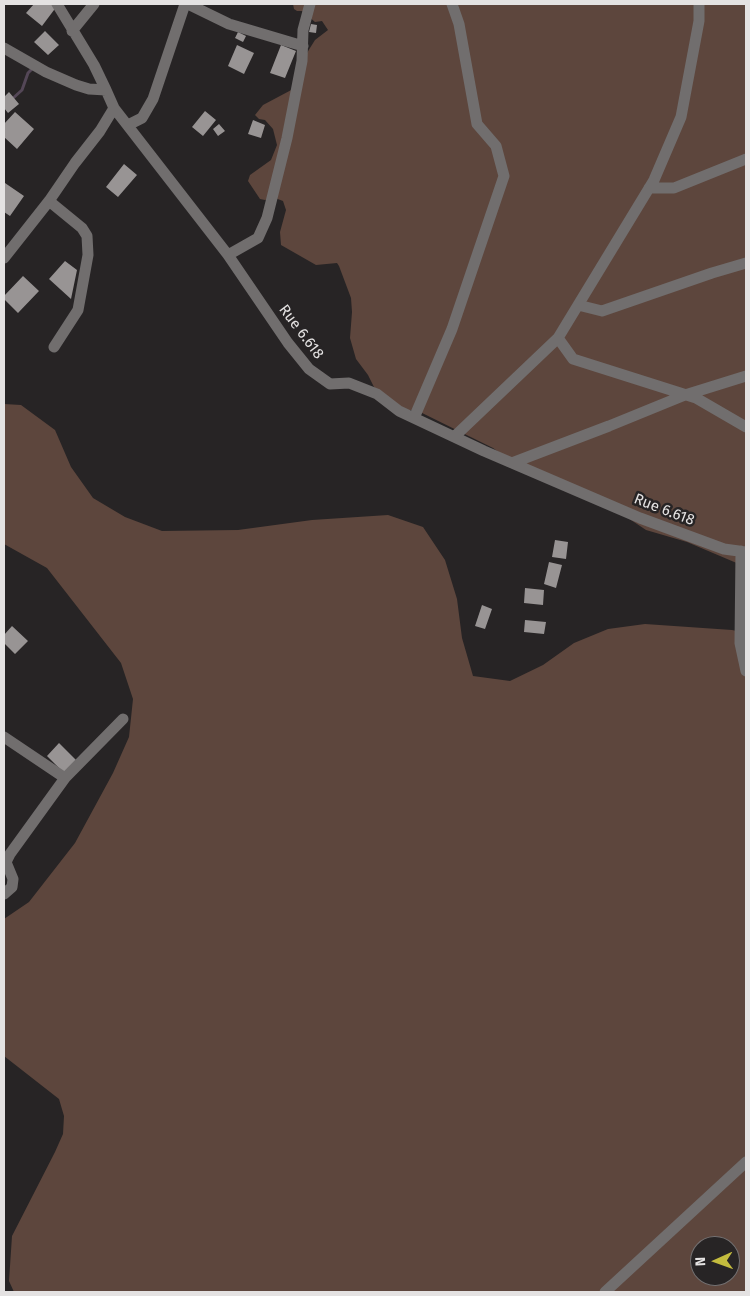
<!DOCTYPE html>
<html>
<head>
<meta charset="utf-8">
<style>
	body { margin:0 }
	#map { position:relative; width:750px; height:1296px; overflow:hidden; background:#272425; font-family:"Fira Sans",sans-serif }
	canvas { display:block }
	.frame { position:absolute; inset:0; border:5px solid #e4e2e2; pointer-events:none }
	.north { position:absolute; left:690px; top:1236px; width:50px; height:50px; box-sizing:border-box; background:#272425; border:1px solid #737071; border-radius:50%; rotate:268deg; font-size:14px; font-weight:700; line-height:20px; text-align:center; color:#e4e2e2 }
	.north::after { content:''; display:block; margin:auto; width:18px; height:22px; background:#c4bc3e; clip-path:polygon(50% 0,100% 100%,50% 72%,0 100%) }
</style>
</head>
<body>
<div id="map">
<canvas width="750" height="1296"></canvas>
<div class="frame"></div>
<div class="north">N</div>
</div>
<script>
const ctx = document.querySelector('canvas').getContext('2d');
ctx.lineJoin = 'round';
function paint(path, color) { ctx.fillStyle = color; ctx.fill(path, 'evenodd'); }
const toPath = rows => new Path2D(rows.map(r => 'M' + r).join(''));
function trace(path, color, width, dash) { ctx.strokeStyle = color; ctx.lineWidth = width; ctx.lineCap = dash ? 'butt' : 'round'; ctx.setLineDash(dash || []); ctx.stroke(path); }
function write(font, color, halo, rows, align = 'center') {
  ctx.font = font + ' "Fira Sans",sans-serif'; ctx.lineWidth = 5; ctx.setLineDash([]); ctx.textBaseline = 'middle'; ctx.strokeStyle = halo; ctx.fillStyle = color; for (const [text, x, y, turn = 0] of rows) {
    ctx.save(); ctx.translate(x, y); ctx.rotate((+turn || 0) * Math.PI / 180); ctx.textAlign = isNaN(turn) ? turn : align; if (halo) ctx.strokeText(text, 0, 0); ctx.fillText(text, 0, 0); ctx.restore();
  }
}
const green = toPath([
	[293,4,746,4,746,567,687,542,646,530,619,512,501,454,493,448,416,410,408,410,390,403,374,387,368,375,356,359,350,338,352,312,351,298,339,266,337,263,316,265,281,245,280,232,286,210,283,201,275,198,265,200,260,199,248,181,250,175,271,160,277,145,273,129,265,120,259,119,255,115,263,105,295,88,304,58,310,48,315,40,328,30,322,21,315,22,302,11,297,11,294,9],
	[4,404,21,405,55,430,71,467,93,498,125,517,162,531,238,530,312,520,388,515,423,527,445,560,457,599,462,638,473,676,510,681,543,665,574,643,608,629,645,624,732,630,746,633,746,1292,14,1292,9,1281,12,1236,55,1152,63,1134,64,1116,59,1099,4,1056,4,919,29,902,75,843,113,773,129,737,133,699,121,663,47,568,4,544],
	[700,1246,730,1246,730,1276,700,1276]
]);
const stream = toPath([
	[11,100,22,90,28,73,34,67]
]);
const building = toPath([
	[34,4,54,4,57,6,42,26,26,13],
	[311,24,317,25,316,33,309,32],
	[45,31,59,45,48,55,34,42],
	[238,32,246,36,243,42,235,38],
	[237,45,254,53,244,74,228,66],
	[281,45,296,51,285,78,270,73],
	[9,92,19,104,8,113,4,108,4,97],
	[205,111,216,120,203,136,192,127],
	[15,112,34,129,17,149,4,137,4,124],
	[253,120,265,125,261,138,248,134],
	[219,124,225,131,218,136,213,129],
	[124,164,137,175,118,197,106,187],
	[5,183,24,196,10,216,4,212,4,185],
	[65,261,77,270,71,299,49,279],
	[23,276,39,291,18,313,4,299,4,296],
	[555,540,568,542,566,559,552,557],
	[549,562,562,565,556,588,544,584],
	[525,588,544,590,543,605,524,603],
	[482,605,492,609,485,629,475,626],
	[525,620,546,622,544,634,524,632],
	[12,626,28,641,15,654,4,643,4,635],
	[59,743,77,761,65,774,47,756]
]);
const minor = toPath([
	[57,4,94,65,106,90],
	[188,4,229,24,303,46],
	[72,31,94,4],
	[4,48,46,72,76,85,89,89,106,90,114,108,228,255,288,343,309,369,330,384,349,383,377,394,399,411,484,451,640,518,724,549,746,552],
	[128,125,142,118,153,99,185,4],
	[649,188,674,188,746,159],
	[49,201,82,228,87,236,88,255,78,310,54,347],
	[228,255,258,238,267,218,287,138,302,61,303,30,310,4],
	[4,258,49,201,75,163,100,131,114,108],
	[578,305,602,311,712,273,746,263],
	[558,338,573,359,696,398,746,427],
	[414,418,452,329,504,176,496,146,477,124,459,24,452,4],
	[454,437,558,338,654,180,681,117,699,21,699,4],
	[512,463,609,426,685,395,746,376],
	[741,551,740,643,746,671],
	[4,737,65,778],
	[4,894,12,887,13,879,6,862,10,854,65,778,123,719],
	[605,1292,746,1162]
]);
const streetNames = [
	["Rue 6.618",301,332,53],
	["Rue 6.618",664,510,21]
];
paint(green, '#5d463d');
trace(stream, '#544757', 3);
paint(building, '#989494');
trace(minor, '#716e6e', 11);
write('15px', '#e4e2e2', '#272425', streetNames);
</script>
</body>
</html>
